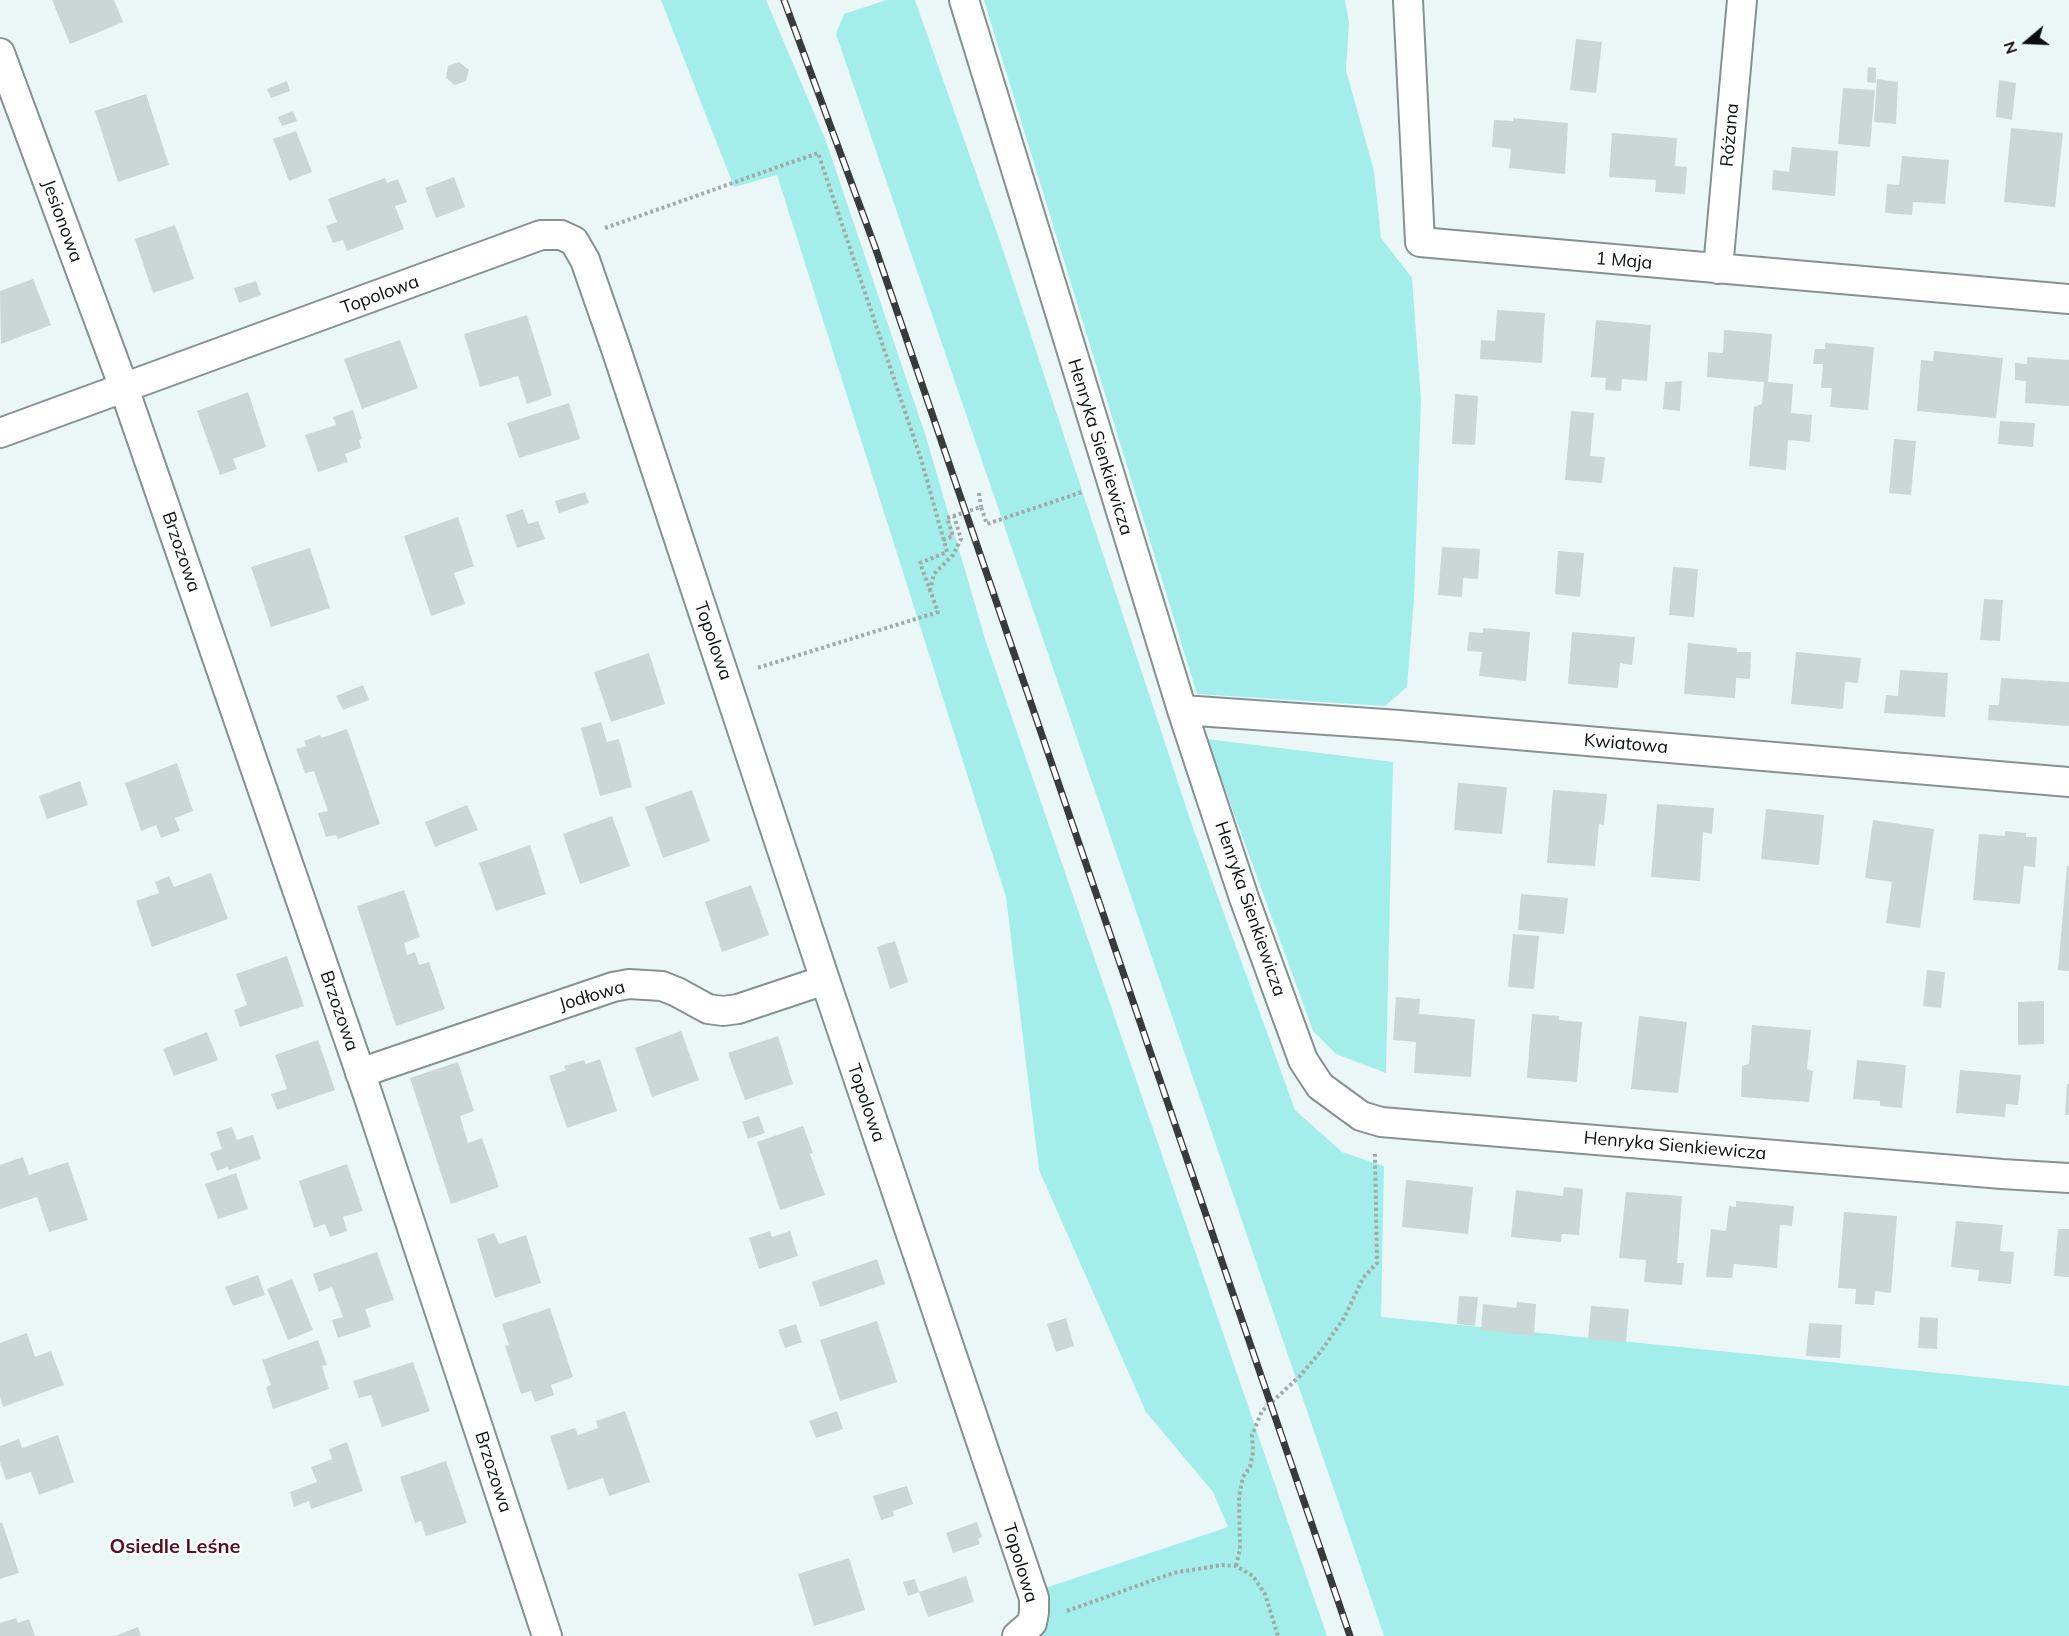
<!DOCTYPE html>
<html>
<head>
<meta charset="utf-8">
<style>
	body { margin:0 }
	#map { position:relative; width:2069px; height:1636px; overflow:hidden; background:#ebf7f7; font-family:Mulish,sans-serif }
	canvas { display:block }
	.north { position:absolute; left:1997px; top:12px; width:60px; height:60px; -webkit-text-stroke:4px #fff; paint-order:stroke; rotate:251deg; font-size:16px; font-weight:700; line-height:24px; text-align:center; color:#0a0e0e }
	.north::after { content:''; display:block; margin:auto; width:21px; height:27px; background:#0a0e0e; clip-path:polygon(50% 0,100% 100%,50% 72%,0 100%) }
</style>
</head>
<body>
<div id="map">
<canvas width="2069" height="1636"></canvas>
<div class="north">N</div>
</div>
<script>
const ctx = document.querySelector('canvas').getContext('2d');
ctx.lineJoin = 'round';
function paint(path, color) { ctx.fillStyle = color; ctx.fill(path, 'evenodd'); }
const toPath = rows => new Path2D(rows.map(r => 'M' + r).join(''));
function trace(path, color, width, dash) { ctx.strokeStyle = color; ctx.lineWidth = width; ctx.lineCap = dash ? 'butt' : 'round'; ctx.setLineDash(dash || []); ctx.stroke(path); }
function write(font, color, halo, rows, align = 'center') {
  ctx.font = font + ' Mulish,sans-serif'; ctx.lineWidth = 4.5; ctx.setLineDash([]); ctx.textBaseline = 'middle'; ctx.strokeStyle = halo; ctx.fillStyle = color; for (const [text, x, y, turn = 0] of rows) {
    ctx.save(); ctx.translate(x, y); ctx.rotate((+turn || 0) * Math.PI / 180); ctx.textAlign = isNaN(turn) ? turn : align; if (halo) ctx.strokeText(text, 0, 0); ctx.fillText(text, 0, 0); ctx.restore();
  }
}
const green = toPath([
	[661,0,766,0,826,141,926,437,986,642,1327,1636,1018,1636,1045,1588,1228,1527,1213,1492,1146,1412,1039,1170,1006,897,777,175,734,187],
	[886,0,915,0,1003,250,1192,825,1295,1110,1342,1152,1384,1166,1381,1317,2069,1386,2069,1636,1384,1636,836,34,844,14],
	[984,0,1345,0,1349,23,1346,70,1374,171,1381,238,1412,278,1421,400,1414,598,1407,687,1385,706,1197,694],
	[1207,739,1393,762,1386,1073,1336,1054,1313,1031]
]);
const building = toPath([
	[52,0,114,0,123,22,70,44],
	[1576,39,1602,42,1596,93,1570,90],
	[459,62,469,70,466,81,455,85,446,78,448,66],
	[1868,67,1876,68,1876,83,1867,82],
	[1877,79,1898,82,1896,124,1874,122],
	[1999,80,2016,83,2012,120,1996,117],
	[287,81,290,91,271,98,267,89],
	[1843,88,1875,90,1870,147,1838,144],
	[146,94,169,165,118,182,95,111],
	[293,111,297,121,282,126,278,117],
	[1513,118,1568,123,1565,174,1509,168,1511,149,1492,147,1494,120,1513,121],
	[2011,128,2063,133,2055,207,2004,202],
	[296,131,312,172,289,181,273,139],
	[1612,133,1677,138,1675,166,1687,167,1685,194,1655,192,1656,180,1609,177],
	[1792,147,1838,151,1835,196,1772,190,1773,170,1789,172],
	[1902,156,1949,160,1945,204,1913,202,1912,215,1885,213,1887,184,1899,185],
	[454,177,465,207,436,218,425,188],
	[385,178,387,183,398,179,407,202,395,206,404,229,347,251,343,240,333,243,326,226,337,222,328,199],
	[175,225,194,279,153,293,135,239],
	[33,279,51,325,1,344,0,291],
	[256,281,261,295,239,303,234,288],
	[1497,310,1545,313,1542,363,1480,359,1481,340,1495,341],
	[527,315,552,395,527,404,518,376,480,387,464,334],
	[1596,320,1651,325,1647,381,1622,379,1621,391,1605,390,1606,378,1591,377],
	[1724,330,1772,334,1768,382,1793,384,1791,413,1812,415,1810,442,1788,440,1786,470,1749,466,1754,407,1762,404,1764,382,1707,377,1708,352,1723,353],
	[400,340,418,388,362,409,344,359],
	[1825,343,1874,347,1868,410,1830,407,1832,388,1821,388,1823,364,1813,364,1815,349,1825,349],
	[1934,351,2003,358,1996,418,1917,411,1921,360,1933,361],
	[2027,357,2069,360,2069,406,2025,403,2026,381,2015,380,2015,363,2027,364],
	[1682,381,1680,411,1663,409,1665,382],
	[248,392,266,447,233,459,237,469,220,475,197,411],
	[1455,394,1478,396,1475,445,1452,444],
	[569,403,580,439,519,458,507,423],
	[353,410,362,439,359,440,361,448,345,454,348,462,318,472,305,435,336,425,333,417],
	[1571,411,1594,413,1590,456,1605,457,1602,483,1565,480],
	[2000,421,2035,423,2033,447,1998,444],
	[1894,439,1916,441,1911,495,1889,493],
	[585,492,589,503,559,513,555,501],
	[523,509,528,524,538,521,545,539,517,548,506,515],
	[458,517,474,566,454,573,465,604,431,616,404,536],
	[1442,547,1480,549,1478,579,1463,578,1462,597,1438,595],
	[310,548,330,608,271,627,251,567],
	[1558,551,1584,553,1580,597,1555,594],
	[1673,567,1698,569,1694,617,1669,615],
	[1984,599,2003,600,2000,641,1980,640],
	[1483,628,1530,632,1526,681,1479,676,1482,652,1467,651,1469,632,1483,633],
	[1572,632,1635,637,1632,665,1620,663,1618,688,1568,684],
	[1688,643,1737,648,1737,652,1751,652,1750,679,1736,678,1735,698,1684,694],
	[1796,652,1861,658,1858,683,1845,682,1843,709,1791,704],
	[649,653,665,704,611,722,594,672],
	[1900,670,1948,673,1945,717,1884,713,1886,695,1898,696],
	[2001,678,2069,682,2069,726,1988,720,1989,705,1999,705],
	[363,685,369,700,343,710,336,696],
	[601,722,607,742,619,739,632,787,600,796,581,728],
	[347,729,380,824,338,839,336,835,326,837,318,813,328,811,314,771,305,773,296,749,306,746,304,741,320,735,321,738],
	[177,763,193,811,175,818,180,831,161,838,156,825,141,831,125,783],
	[80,781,88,805,47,819,39,796],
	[1458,783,1507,787,1502,834,1454,830],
	[692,790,710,841,663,858,645,807],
	[1553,790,1607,794,1604,825,1599,824,1595,866,1547,863],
	[1657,804,1714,808,1712,834,1703,832,1700,881,1651,877],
	[467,805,478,830,435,847,425,822],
	[1766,809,1824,815,1819,865,1761,859],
	[612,816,630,866,580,884,563,834],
	[1873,820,1934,829,1920,928,1886,923,1892,882,1865,878],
	[2005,831,2026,833,2026,837,2037,837,2035,867,2024,866,2020,904,1973,900,1979,834,2005,836],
	[530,845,546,894,496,911,479,863],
	[2067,866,2069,866,2069,971,2058,970],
	[211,873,228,919,152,947,136,901,159,893,155,882,169,876,174,887],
	[751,885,769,935,722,952,705,902],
	[404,890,420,937,404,943,407,955,415,952,419,965,429,962,445,1009,396,1026,357,906],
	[1521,894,1568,898,1564,934,1518,930],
	[1513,934,1539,936,1534,989,1508,987],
	[895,941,908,982,890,989,877,947],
	[287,956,304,1006,240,1027,234,1010,247,1005,236,974],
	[1927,970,1945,972,1941,1008,1923,1006],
	[1396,997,1420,999,1419,1014,1475,1019,1471,1077,1414,1073,1416,1042,1393,1040],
	[2044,1001,2044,1044,2018,1045,2018,1002],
	[1532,1014,1559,1016,1559,1020,1582,1022,1577,1082,1527,1078],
	[1639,1016,1687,1022,1678,1093,1631,1089],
	[1752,1025,1811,1030,1807,1069,1813,1071,1809,1102,1741,1097,1742,1066,1749,1064],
	[681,1031,699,1080,652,1097,635,1048],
	[207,1032,218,1060,174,1076,163,1049],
	[778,1036,793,1084,745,1100,728,1053],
	[318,1040,335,1090,277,1110,271,1094,287,1089,275,1055],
	[600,1059,617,1111,567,1128,549,1076,566,1070,564,1066,584,1060,586,1064],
	[1857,1060,1906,1065,1902,1108,1880,1106,1880,1101,1853,1099],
	[458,1062,474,1111,460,1116,464,1130,468,1143,482,1138,499,1187,451,1204,410,1078],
	[1960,1070,2021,1075,2018,1105,2006,1104,2005,1117,1956,1113],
	[2067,1084,2069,1084,2069,1115,2065,1115],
	[759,1116,765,1133,748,1139,742,1122],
	[803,1126,813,1153,810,1154,825,1195,780,1210,757,1142],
	[232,1127,237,1140,253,1135,261,1159,229,1170,228,1167,217,1171,210,1153,222,1149,216,1132],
	[23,1157,29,1175,68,1162,88,1220,49,1232,37,1197,0,1209,0,1165],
	[347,1164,363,1211,343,1217,347,1231,330,1237,325,1224,314,1228,299,1181],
	[236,1173,248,1209,218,1219,205,1184],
	[1406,1180,1473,1187,1468,1234,1402,1227],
	[1564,1187,1583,1189,1579,1235,1562,1234,1561,1242,1511,1237,1516,1190,1563,1196],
	[1626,1192,1682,1196,1677,1263,1684,1263,1682,1285,1644,1282,1646,1260,1619,1258],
	[1736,1201,1794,1206,1792,1226,1780,1225,1777,1268,1734,1264,1732,1278,1706,1277,1711,1229,1726,1231,1729,1206,1736,1207],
	[1844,1212,1897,1216,1891,1293,1875,1291,1874,1305,1855,1304,1856,1289,1838,1288],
	[1956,1221,2003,1225,2000,1251,2014,1252,2011,1284,1978,1281,1979,1270,1951,1267],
	[2058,1229,2069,1229,2069,1277,2054,1276],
	[770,1231,772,1237,790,1231,798,1256,759,1269,749,1238],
	[494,1233,499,1244,526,1235,541,1283,495,1298,477,1239],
	[377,1252,394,1300,365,1309,371,1327,338,1338,332,1320,343,1317,332,1287,319,1292,313,1274],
	[877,1259,885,1284,820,1307,812,1282],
	[258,1275,265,1295,233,1306,225,1287],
	[292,1279,313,1330,288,1340,267,1289],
	[1459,1296,1478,1297,1475,1326,1457,1324],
	[1517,1302,1536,1304,1534,1336,1481,1330,1483,1304,1516,1308],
	[1591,1306,1629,1309,1626,1342,1588,1339],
	[550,1308,573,1377,551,1385,554,1395,535,1402,531,1391,521,1394,505,1346,509,1345,502,1324],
	[1920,1317,1938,1318,1937,1349,1918,1348],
	[1066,1318,1074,1346,1056,1352,1047,1324],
	[877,1321,897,1382,840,1401,820,1340],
	[1809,1323,1842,1325,1840,1358,1806,1356],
	[796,1324,802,1342,785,1348,778,1330],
	[27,1333,35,1357,51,1351,64,1385,3,1407,0,1397,0,1343],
	[318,1340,327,1365,322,1366,329,1389,273,1409,266,1387,271,1385,262,1360],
	[413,1362,430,1411,382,1427,371,1395,359,1398,353,1381],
	[625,1411,650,1482,609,1496,603,1478,568,1490,550,1436,575,1428,578,1435,598,1428,596,1421],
	[837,1411,843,1429,816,1438,809,1421],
	[58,1435,74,1482,39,1495,31,1472,6,1480,0,1462,0,1446,19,1439,22,1448],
	[347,1442,363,1491,311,1509,309,1501,294,1507,290,1492,317,1482,311,1467,332,1459,329,1449],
	[446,1461,467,1523,426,1536,421,1521,415,1523,400,1477],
	[907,1486,913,1504,893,1511,894,1516,881,1520,873,1496],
	[2,1522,19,1573,0,1579,0,1523],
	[977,1522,982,1537,978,1539,980,1544,953,1553,946,1533],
	[849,1558,865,1610,814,1626,798,1574],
	[966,1576,974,1602,928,1617,919,1592],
	[915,1579,919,1592,908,1596,903,1582],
	[16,1618,18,1623,29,1619,35,1636,0,1636,0,1623],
	[138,1627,141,1636,115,1636]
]);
const path = toPath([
	[605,228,818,153,921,459,947,552,920,563,938,612,757,668],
	[979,493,981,507],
	[943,540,953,536,947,518,981,507,987,524,1082,492],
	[930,591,934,574,953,555,961,539,954,516],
	[1236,1566,1240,1549,1239,1497,1243,1477,1250,1467,1253,1452,1252,1435,1262,1411,1300,1376,1321,1351,1344,1318,1363,1278,1377,1263,1375,1154],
	[1067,1611,1173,1573,1222,1565,1236,1566,1253,1576,1265,1594,1278,1636]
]);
const minor = toPath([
	[964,0,1182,710,1244,898,1303,1060,1320,1086,1361,1116,1381,1122,2002,1174,2069,1178],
	[1408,0,1420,242,2069,299],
	[0,53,124,388,368,1095,547,1636],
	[1718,269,1742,0],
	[0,433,541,235,561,235,574,241,585,260,616,349,825,980,1034,1598,1034,1612,1032,1623,1017,1636],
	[1182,710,1399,725,2069,782],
	[360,1073,613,987,629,984,662,986,677,992,708,1009,723,1011,738,1009,825,980]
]);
const rail = toPath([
	[784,0,875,247,1350,1636]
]);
const streetNames = [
	["Różana",1730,135,-85],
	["Jesionowa",62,221,70],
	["1 Maja",1624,261,5],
	["Topolowa",380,295,-20],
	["Henryka Sienkiewicza",1100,447,73],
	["Brzozowa",181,552,71],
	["Topolowa",713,641,71],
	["Kwiatowa",1626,744,5],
	["Henryka Sienkiewicza",1250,909,71],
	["Jodłowa",592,996,-16],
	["Brzozowa",339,1011,71],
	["Topolowa",866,1103,71],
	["Henryka Sienkiewicza",1675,1146,5],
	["Brzozowa",493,1472,72],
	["Topolowa",1020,1563,73]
];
const neighbourhoodNames = [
	["Osiedle Leśne",175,1547]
];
paint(green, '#a3eeea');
paint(building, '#cad7d6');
trace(minor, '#869191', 32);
trace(path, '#a0aaaa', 4, [3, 3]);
trace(minor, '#fff', 28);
trace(rail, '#363b3b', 7);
trace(rail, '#fff', 4.5, [14]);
write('18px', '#0a0e0e', '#fff', streetNames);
write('bold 20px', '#551020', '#fff', neighbourhoodNames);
</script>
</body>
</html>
